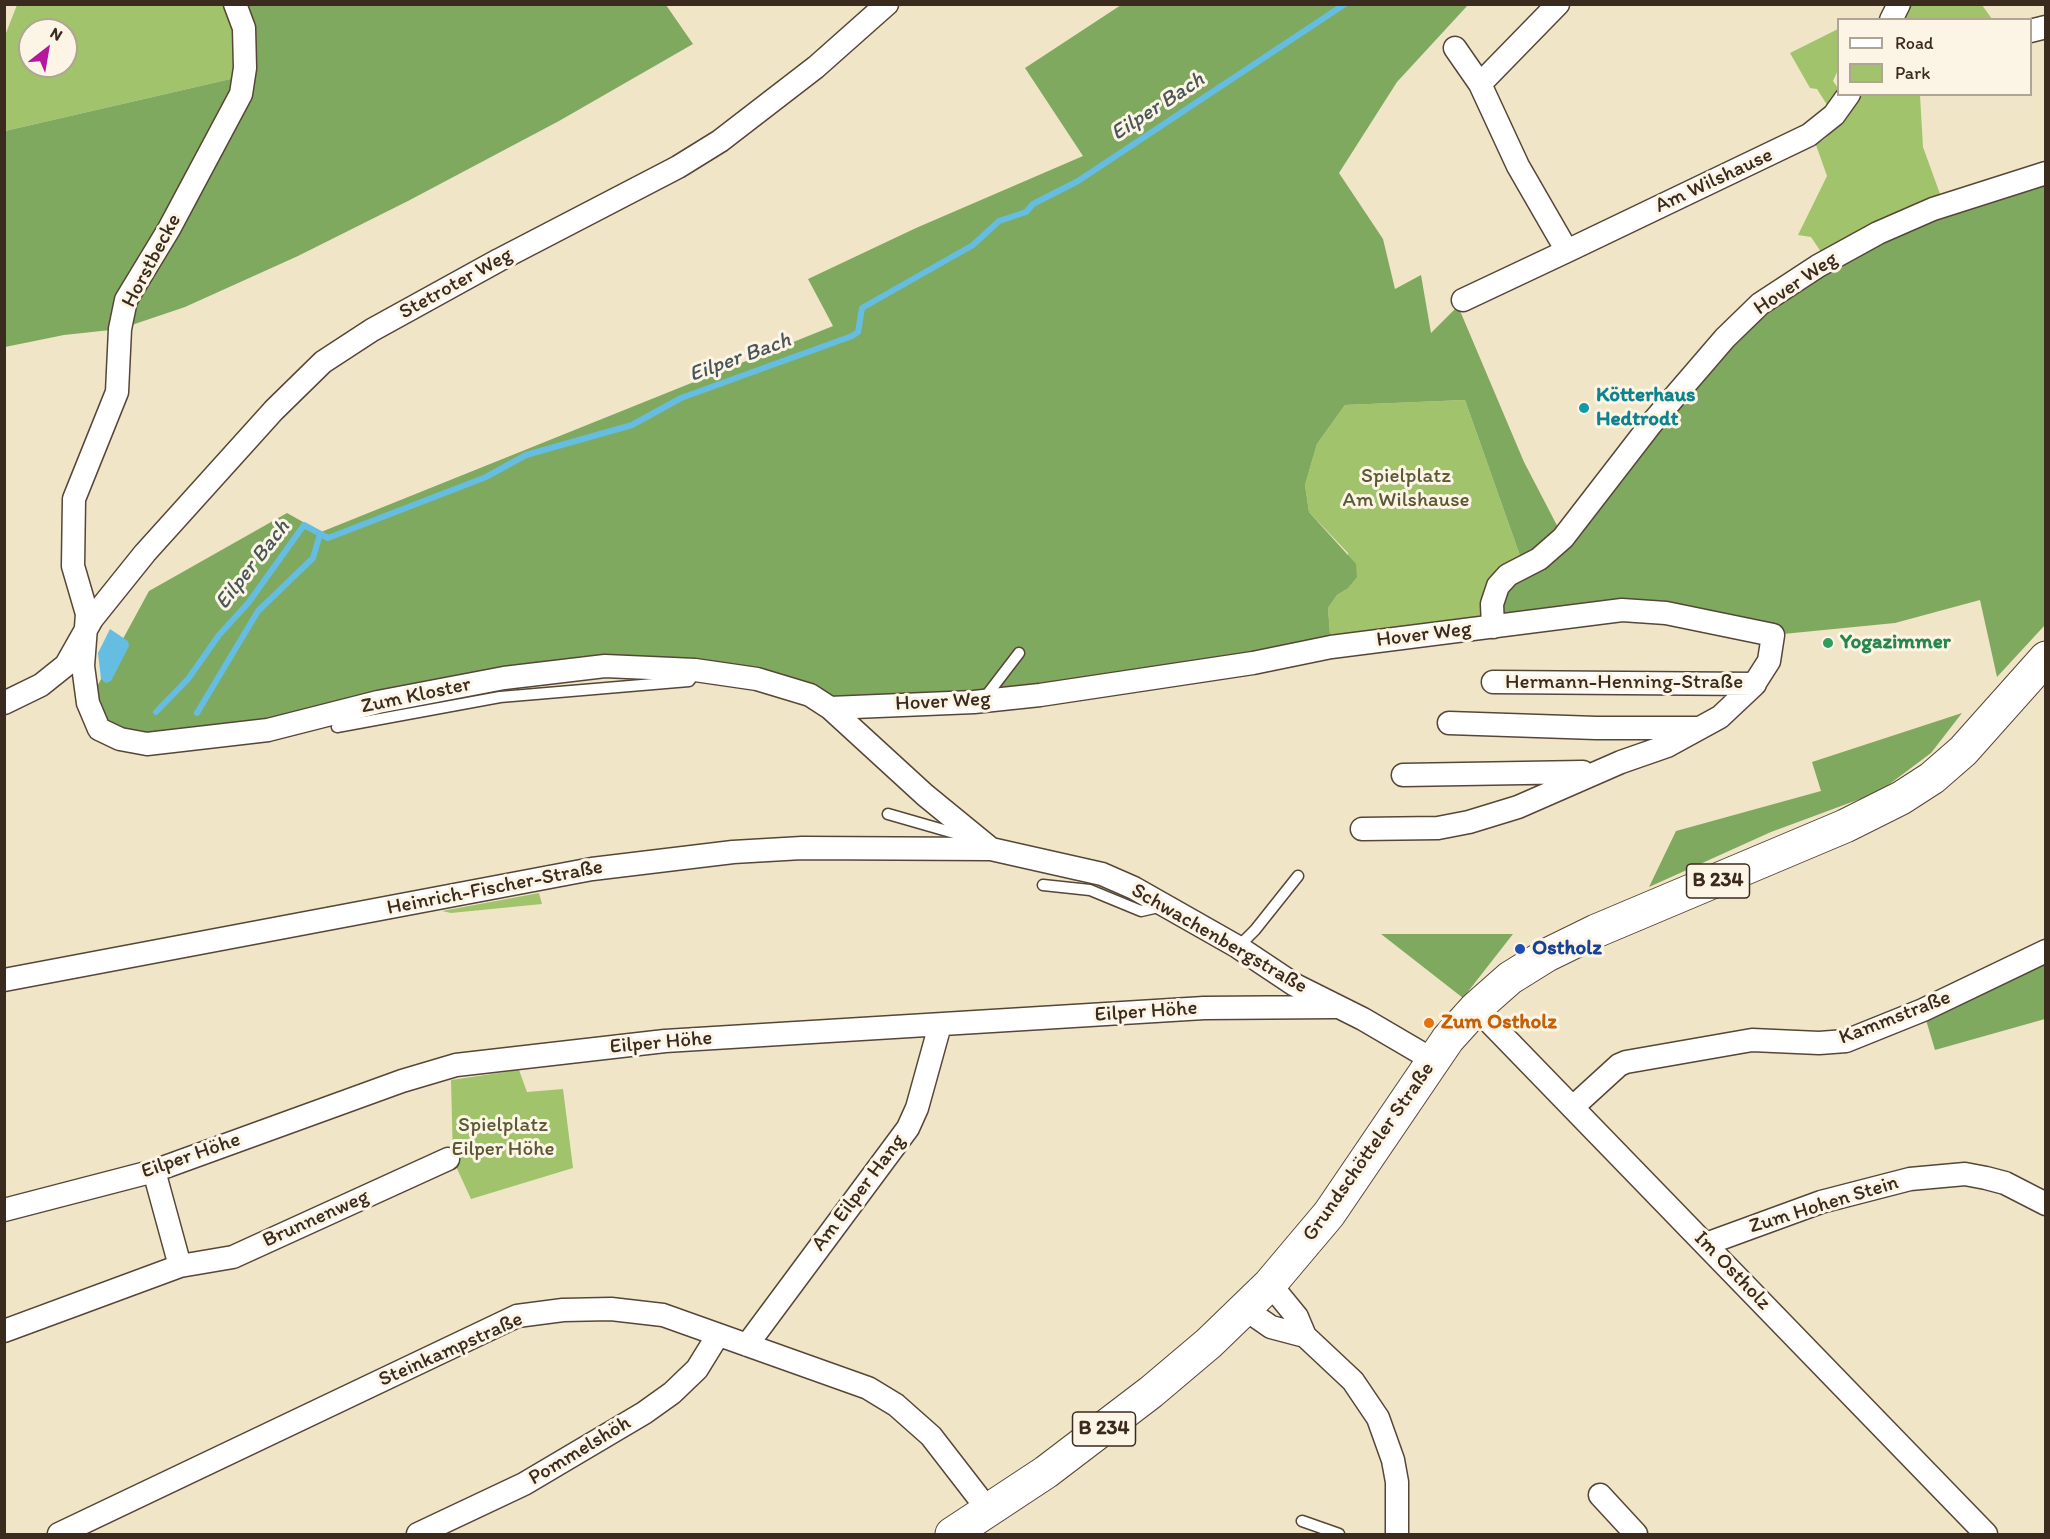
<!DOCTYPE html>
<html>
<head>
<meta charset="utf-8">
<style>
	body { margin:0 }
	#map { position:relative; width:2050px; height:1539px; overflow:hidden; background:#f1e5c8; font-family:Itim,sans-serif }
	canvas { display:block }
	.frame { position:absolute; inset:0; border:6px solid #3b2a1e; pointer-events:none }
	.legend { position:absolute; left:1837px; top:18px; width:195px; height:78px; box-sizing:border-box; background:#fcf5e5; border:2px solid #afa495; margin:0; padding:8px 10px; list-style:none; font-size:18px; color:#3b2a1e }
	.legend li { display:flex; align-items:center; gap:12px; height:30px }
	.legend b { width:30px; border:2px solid #afa495 }
	.north { position:absolute; left:18px; top:18px; width:60px; height:60px; box-sizing:border-box; background:#fcf5e5; border:2px solid #afa495; border-radius:50%; rotate:31deg; font-size:16px; font-weight:700; line-height:24px; text-align:center; color:#3b2a1e }
	.north::after { content:''; display:block; margin:auto; width:21px; height:27px; background:#b5179e; clip-path:polygon(50% 0,100% 100%,50% 72%,0 100%) }
</style>
</head>
<body>
<div id="map">
<canvas width="2050" height="1539"></canvas>
<div class="frame"></div>
<ul class="legend">
<li><b style="height:8px;background:#fff"></b>Road</li>
<li><b style="height:16px;background:#a1c36c"></b>Park</li>
</ul>
<div class="north">N</div>
</div>
<script>
const ctx = document.querySelector('canvas').getContext('2d');
ctx.lineJoin = 'round';
function paint(path, color) { ctx.fillStyle = color; ctx.fill(path, 'evenodd'); }
const toPath = rows => new Path2D(rows.map(r => 'M' + r).join(''));
function trace(path, color, width, dash) { ctx.strokeStyle = color; ctx.lineWidth = width; ctx.lineCap = dash ? 'butt' : 'round'; ctx.setLineDash(dash || []); ctx.stroke(path); }
function write(font, color, halo, rows, align = 'center') {
  ctx.font = font + ' Itim,sans-serif'; ctx.lineWidth = 6; ctx.setLineDash([]); ctx.textBaseline = 'middle'; ctx.strokeStyle = halo; ctx.fillStyle = color; for (const [text, x, y, turn = 0] of rows) {
    ctx.save(); ctx.translate(x, y); ctx.rotate((+turn || 0) * Math.PI / 180); ctx.textAlign = isNaN(turn) ? turn : align; if (halo) ctx.strokeText(text, 0, 0); ctx.fillText(text, 0, 0); ctx.restore();
  }
}
const green = toPath([
	[1907,4,1982,5,1992,19,1899,20],
	[17,5,231,5,237,32,235,78,5,131,4,38],
	[30,30,66,30,66,66,30,66],
	[1838,29,1838,70,1833,81,1838,88,1838,94,1829,108,1817,89,1810,88,1790,53],
	[1860,95,1920,95,1923,147,1944,205,1827,261,1811,237,1798,235,1827,176,1816,145,1826,138],
	[1465,400,1524,567,1493,627,1331,647,1328,608,1337,595,1347,589,1348,553,1309,512,1305,485,1317,444,1345,405],
	[539,893,542,904,451,913,442,911],
	[519,1070,527,1092,563,1089,573,1168,471,1199,453,1160,451,1080]
]);
const forest = toPath([
	[242,5,666,5,693,44,559,121,408,201,298,256,185,307,120,329,64,335,5,347,5,131,235,78],
	[1121,5,1468,5,1397,82,1339,173,1383,239,1395,289,1421,275,1431,333,1458,306,1524,462,1563,537,1725,338,1818,266,2045,173,2045,625,1997,677,1980,600,1895,623,1773,635,1666,613,1493,627,1492,604,1524,567,1465,400,1345,405,1317,444,1305,485,1309,512,1356,564,1357,577,1347,589,1337,595,1328,608,1331,647,903,704,810,695,605,666,268,730,120,739,88,703,149,591,287,513,321,532,833,326,808,279,916,228,1083,156,1025,68],
	[1962,713,1931,753,1879,792,1771,832,1649,887,1676,831,1821,791,1812,762],
	[1381,934,1513,934,1463,998],
	[2045,951,2045,1019,1935,1050,1923,1010]
]);
const water = toPath([
	[110,629,128,641,129,646,111,681,106,683,101,679,98,653]
]);
const stream = toPath([
	[156,712,188,679,219,635,249,602,304,525,328,538,486,477,526,455,632,425,681,398,852,336,858,332,862,308,973,245,999,221,1026,212,1033,204,1078,181,1345,4],
	[197,713,258,611,313,558,320,534]
]);
const service = toPath([
	[983,700,1019,653],
	[337,727,500,697,689,681,695,673],
	[888,814,968,837],
	[1043,885,1090,890,1141,911,1163,906],
	[1238,947,1255,930,1298,876],
	[1302,1521,1339,1534]
]);
const minor = toPath([
	[235,4,244,28,245,68,241,94,169,229,126,300,120,329,117,392,74,499,73,566,87,614,83,666,88,703,99,729,120,739,147,744,268,730,378,702,504,678,605,666,695,670,757,679,810,695,830,708,925,795,991,849,1102,874,1134,888,1238,947,1295,985,1363,1019,1433,1060],
	[1558,4,1480,84,1518,166,1567,251,1809,135,1834,115,1849,94],
	[1891,20,1899,4],
	[2030,31,2046,27],
	[1455,48,1480,84],
	[1463,300,1567,251],
	[1493,627,1492,604,1498,586,1508,575,1539,559,1563,538,1651,424,1725,338,1760,304,1818,266,1878,233,1933,209,2046,173],
	[1493,682,1755,684],
	[4,703,41,685,66,665,92,619,145,553,274,410,323,362,372,330,499,260,678,167,720,141,816,67,887,4],
	[830,708,974,702,1040,695,1253,663,1331,647,1622,610,1666,613,1773,635,1769,661,1753,686,1720,717,1667,746,1621,762,1518,807,1469,822,1438,828,1362,829],
	[1449,723,1596,728,1697,728],
	[1403,775,1583,772],
	[4,980,592,869,733,852,802,848,990,849],
	[1476,1008,1986,1534],
	[1573,1107,1619,1065,1626,1062,1752,1040,1819,1043,1846,1041,1923,1010,2046,951],
	[4,1210,154,1171,402,1081,456,1065,665,1041,1204,1008,1335,1007],
	[1706,1244,1821,1202,1910,1179,1965,1174,1986,1178,2005,1183,2046,1204],
	[180,1266,233,1257,448,1159],
	[1270,1284,1297,1317,1305,1336,1353,1381,1378,1418,1393,1460,1397,1482,1397,1534],
	[1245,1309,1271,1327,1305,1336],
	[4,1331,180,1266,154,1171],
	[747,1345,908,1128,917,1108,940,1025],
	[1600,1495,1636,1534],
	[59,1534,517,1316,563,1310,611,1309,663,1315,868,1388,896,1405,931,1436,989,1511],
	[418,1534,524,1484,644,1413,672,1393,697,1369,718,1335]
]);
const primary = toPath([
	[952,1534,1046,1472,1151,1392,1209,1343,1270,1284,1329,1214,1448,1039,1476,1008,1510,978,1547,955,1596,931,1845,826,1901,798,1932,778,1963,751,2046,658]
]);
const markers = [
	[1584,408,6,"#0f9aa8"],
	[1828,643,6,"#2e9e5b"],
	[1520,949,6,"#1a4fb4"],
	[1429,1023,6,"#e8710a"]
];
const shields = [
	[1718,881,63],
	[1104,1429,63]
];
const shieldNames = [
	["B 234",1718,881],
	["B 234",1104,1429]
];
const streetNames = [
	["Am Wilshause",1714,181,-25],
	["Horstbecke",152,261,-62],
	["Stetroter Weg",456,284,-29],
	["Hover Weg",1796,284,-34],
	["Hover Weg",1424,635,-7],
	["Hermann-Henning-Straße",1624,683],
	["Zum Kloster",416,696,-12],
	["Hover Weg",943,702,-3],
	["Heinrich-Fischer-Straße",495,888,-11],
	["Schwachenbergstraße",1219,939,30],
	["Eilper Höhe",1146,1012,-4],
	["Kammstraße",1895,1018,-21],
	["Eilper Höhe",661,1043,-5],
	["Grundschötteler Straße",1369,1152,-55],
	["Eilper Höhe",191,1156,-19],
	["Am Eilper Hang",859,1193,-53],
	["Zum Hohen Stein",1824,1205,-17],
	["Brunnenweg",316,1219,-24],
	["Im Ostholz",1732,1271,46],
	["Steinkampstraße",451,1350,-24],
	["Pommelshöh",580,1451,-31]
];
const cultureNames = [
	["Kötterhaus",1596,396],
	["Hedtrodt",1596,420]
];
const parkNames = [
	["Spielplatz",1406,477],
	["Am Wilshause",1406,501],
	["Spielplatz",503,1126],
	["Eilper Höhe",503,1150]
];
const leisureNames = [
	["Yogazimmer",1840,643]
];
const transitNames = [
	["Ostholz",1532,949]
];
const foodNames = [
	["Zum Ostholz",1441,1023]
];
const waterNames = [
	["Eilper Bach",1158,107,-33],
	["Eilper Bach",740,358,-20],
	["Eilper Bach",253,565,-52]
];
paint(green, '#a1c36c');
paint(forest, '#80a960');
paint(water, '#65bde2');
trace(stream, '#65bde2', 6);
trace(service, '#564638', 13);
trace(minor, '#564638', 25);
trace(primary, '#564638', 35);
trace(service, '#fff', 10);
trace(minor, '#fff', 22);
trace(primary, '#fff', 33);
for (const [x, y, r, color] of markers) { const dot = new Path2D(); dot.arc(x, y, r, 0, 2 * Math.PI); ctx.fillStyle = color; ctx.fill(dot); trace(dot, '#fcf5e5', 2); }
for (const [x, y, w] of shields) { const box = new Path2D(); box.roundRect(x - w / 2, y - 17, w, 34, 4.5); ctx.fillStyle = '#fcf5e5'; ctx.fill(box); trace(box, '#3b2a1e', 1.5); }
write('bold 20px', '#3b2a1e', null, shieldNames);
write('21px', '#3b2a1e', '#fcf5e5', streetNames);
write('bold 21px', '#0d838f', '#fcf5e5', cultureNames, 'left');
write('21px', '#5a5835', '#fcf5e5', parkNames);
write('bold 21px', '#27864d', '#fcf5e5', leisureNames, 'left');
write('bold 21px', '#164399', '#fcf5e5', transitNames, 'left');
write('bold 21px', '#c56008', '#fcf5e5', foodNames, 'left');
write('italic 22px', '#485659', '#fcf5e5', waterNames);
</script>
</body>
</html>
